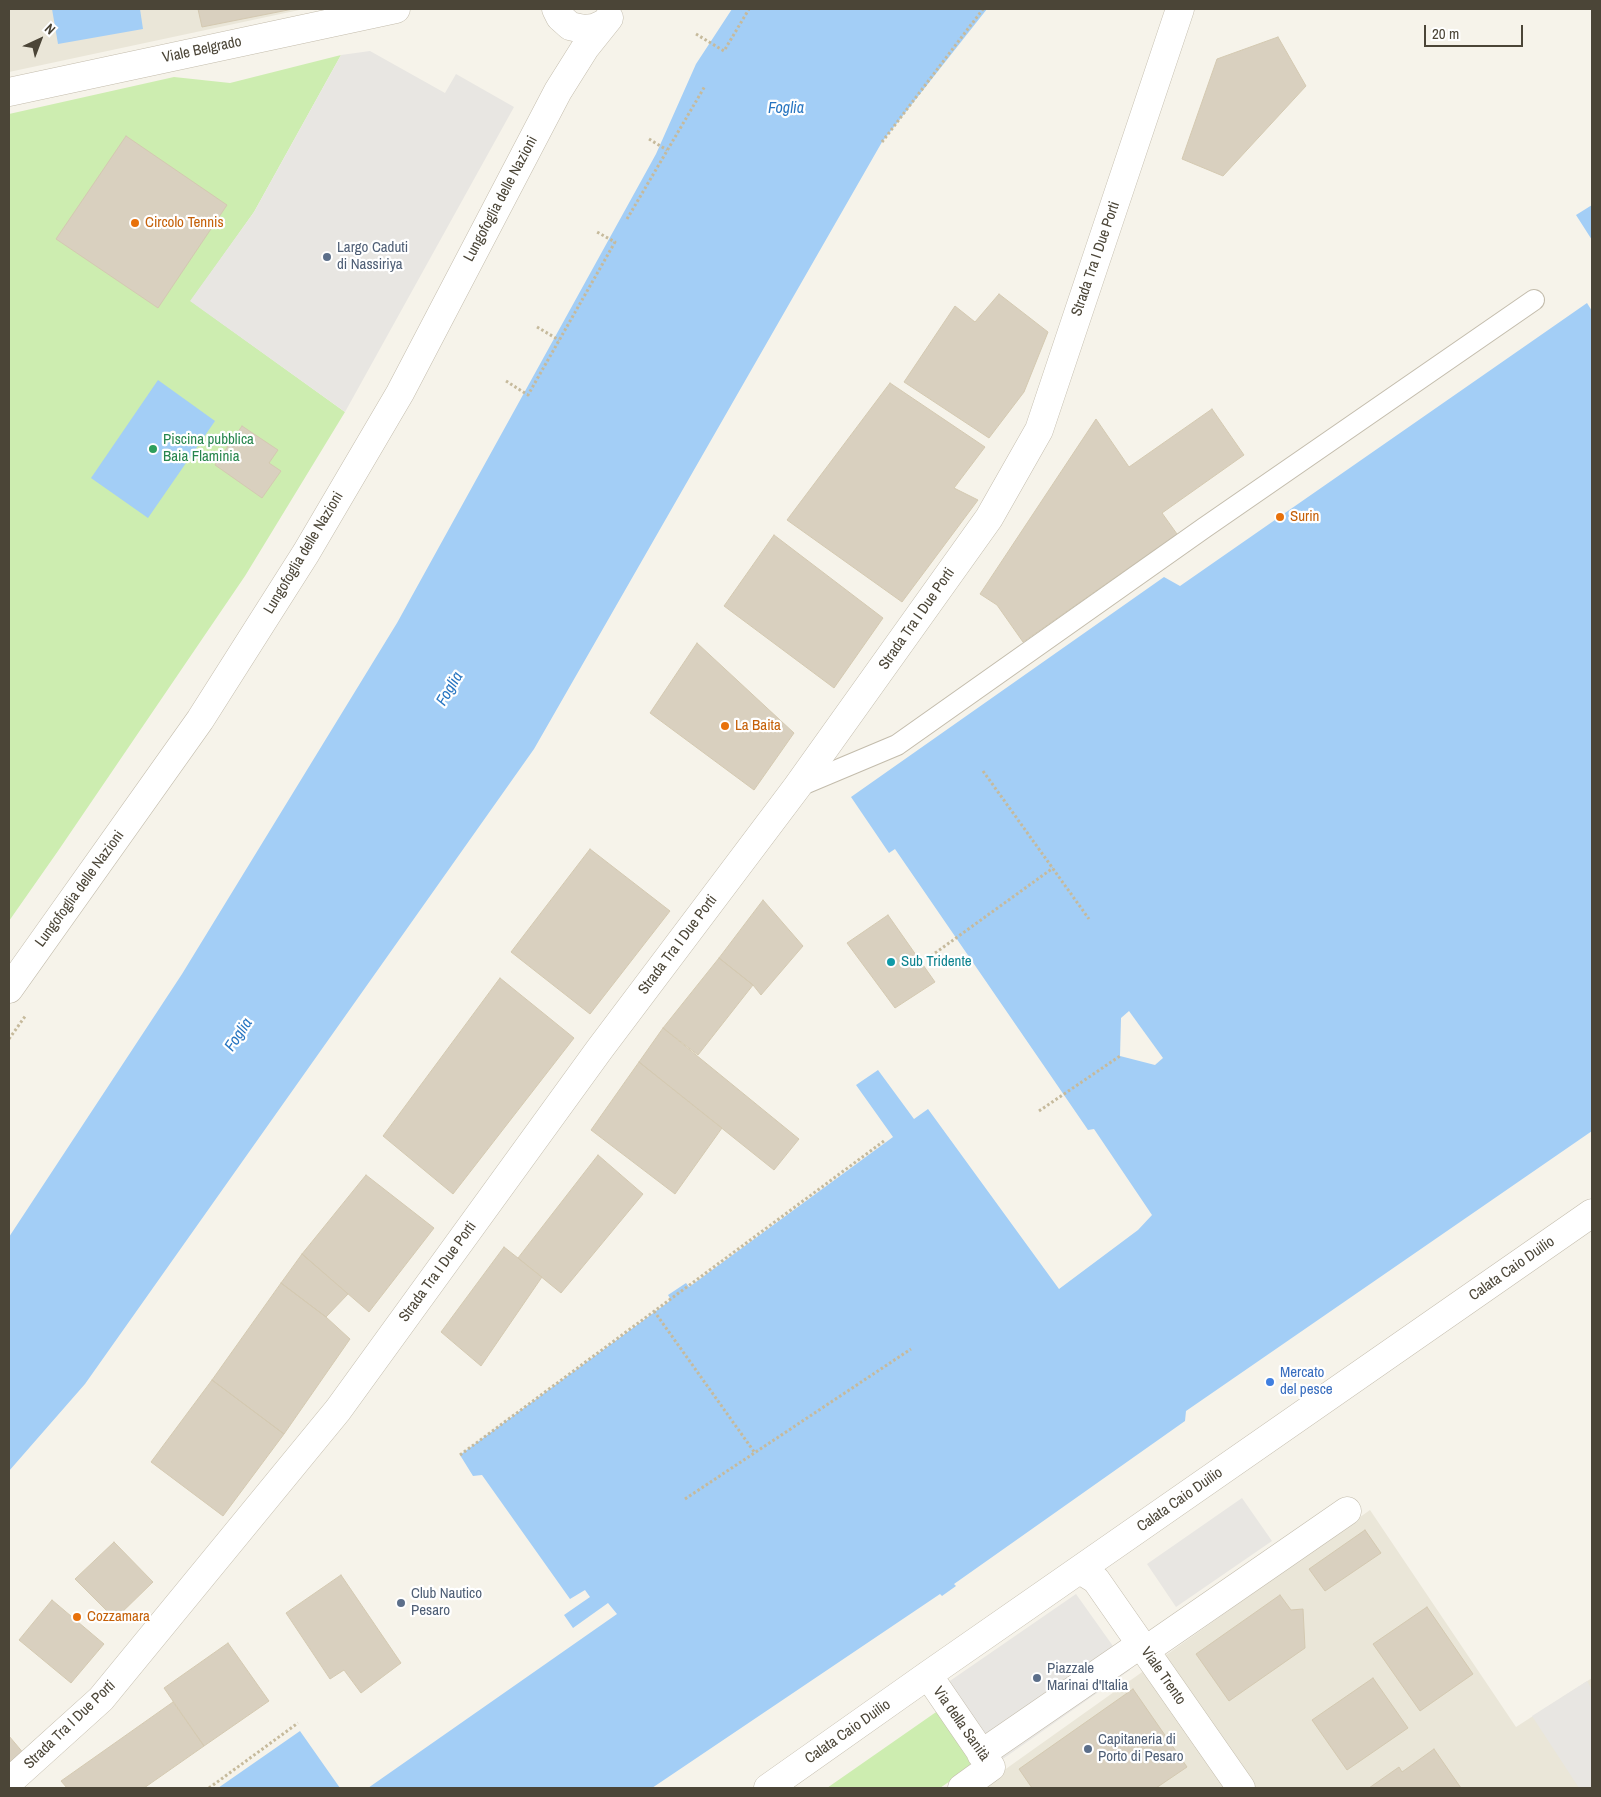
<!DOCTYPE html>
<html>
<head>
<meta charset="utf-8">
<style>
	body { margin:0 }
	#map { position:relative; width:1601px; height:1797px; overflow:hidden; background:#f6f3ea; font-family:"Archivo Narrow",sans-serif }
	canvas { display:block }
	.frame { position:absolute; inset:0; border:10px solid #4b4537; pointer-events:none }
	.north { position:absolute; left:15px; top:15px; width:50px; height:50px; -webkit-text-stroke:4px #fff; paint-order:stroke; rotate:43deg; font-size:14px; font-weight:700; line-height:20px; text-align:center; color:#4b4537 }
	.north::after { content:''; display:block; margin:auto; width:18px; height:22px; background:#4b4537; clip-path:polygon(50% 0,100% 100%,50% 72%,0 100%) }
	.scale { position:absolute; left:1424px; top:25px; width:99px; height:22px; box-sizing:border-box; border:2px solid #4b4537; border-top:0; padding-left:6px; font-size:15px; line-height:18px; white-space:nowrap; color:#4b4537; -webkit-text-stroke:4px #fff; paint-order:stroke }
</style>
</head>
<body>
<div id="map">
<canvas width="1601" height="1797"></canvas>
<div class="frame"></div>
<div class="north">N</div>
<div class="scale">20 m</div>
</div>
<script>
const ctx = document.querySelector('canvas').getContext('2d');
ctx.lineJoin = 'round';
function paint(path, color) { ctx.fillStyle = color; ctx.fill(path, 'evenodd'); }
const toPath = rows => new Path2D(rows.map(r => 'M' + r).join(''));
function trace(path, color, width, dash) { ctx.strokeStyle = color; ctx.lineWidth = width; ctx.lineCap = dash ? 'butt' : 'round'; ctx.setLineDash(dash || []); ctx.stroke(path); }
function write(font, color, halo, rows, align = 'center') {
  ctx.font = font + ' "Archivo Narrow",sans-serif'; ctx.lineWidth = 4.5; ctx.setLineDash([]); ctx.textBaseline = 'middle'; ctx.strokeStyle = halo; ctx.fillStyle = color; for (const [text, x, y, turn = 0] of rows) {
    ctx.save(); ctx.translate(x, y); ctx.rotate((+turn || 0) * Math.PI / 180); ctx.textAlign = isNaN(turn) ? turn : align; if (halo) ctx.strokeText(text, 0, 0); ctx.fillText(text, 0, 0); ctx.restore();
  }
}
const residential = toPath([
	[9,9,304,9,9,72],
	[1370,1510,1516,1727,1592,1678,1592,1788,979,1788]
]);
const green = toPath([
	[341,55,254,212,191,301,345,412,245,576,58,851,9,921,9,114,174,77,230,83],
	[939,1710,976,1763,940,1788,827,1788]
]);
const parking = toPath([
	[370,51,445,93,456,74,514,107,345,412,190,301,254,212,341,55],
	[1242,1498,1272,1541,1176,1607,1147,1564],
	[1076,1594,1130,1670,997,1763,944,1685],
	[1587,1681,1592,1690,1592,1788,1579,1788,1532,1716]
]);
const water = toPath([
	[52,9,140,9,143,29,58,44],
	[732,9,987,9,882,142,534,749,85,1384,9,1471,9,1237,182,974,397,623,656,154,696,64],
	[1592,205,1592,240,1576,215],
	[1587,303,1592,311,1592,1131,1186,1411,1185,1421,954,1584,956,1586,942,1596,940,1594,652,1788,368,1788,617,1614,608,1603,573,1628,564,1615,590,1597,585,1590,570,1599,482,1475,473,1476,460,1455,671,1300,668,1295,686,1283,689,1287,893,1137,856,1085,878,1070,914,1119,928,1109,1059,1289,1138,1230,1152,1215,1094,1129,1088,1130,895,849,889,853,851,797,1164,577,1180,586],
	[158,380,215,421,148,518,91,478],
	[300,1731,340,1788,218,1788]
]);
const pier = toPath([
	[1129,1011,1163,1058,1155,1065,1120,1056,1121,1018]
]);
const building = toPath([
	[198,9,293,9,202,27,198,9],
	[1278,37,1306,86,1223,176,1182,159,1217,59,1278,37],
	[126,136,227,205,158,308,56,239,126,136],
	[999,294,1048,332,1024,392,989,438,904,382,955,306,975,322,999,294],
	[890,383,985,447,954,488,978,500,902,602,787,520,890,383],
	[1212,409,1244,455,1162,513,1177,534,1023,642,997,605,980,594,1096,419,1129,467,1212,409],
	[242,426,278,450,269,463,281,471,262,498,215,465,242,426],
	[774,535,883,618,834,688,724,606,774,535],
	[697,643,794,733,754,790,650,713,697,643],
	[590,849,670,911,590,1014,511,952,590,849],
	[763,900,803,946,761,995,753,985,719,958,763,900],
	[888,915,935,982,895,1008,847,943,888,915],
	[719,958,753,985,698,1055,663,1028,719,958],
	[500,978,574,1038,453,1194,383,1136,500,978],
	[663,1028,799,1139,774,1170,639,1062,663,1028],
	[639,1062,722,1128,675,1194,591,1130,639,1062],
	[598,1155,643,1194,561,1293,518,1258,598,1155],
	[366,1175,434,1228,369,1312,302,1254,366,1175],
	[504,1247,542,1277,481,1366,441,1332,504,1247],
	[302,1254,348,1294,326,1317,281,1283,302,1254],
	[281,1283,326,1317,350,1339,284,1434,212,1380,281,1283],
	[212,1380,284,1434,223,1516,151,1462,212,1380],
	[1365,1530,1381,1553,1325,1591,1309,1569,1365,1530],
	[114,1542,153,1582,115,1619,75,1579,114,1542],
	[341,1575,401,1663,361,1693,344,1670,330,1679,286,1613,341,1575],
	[1280,1595,1291,1610,1303,1609,1305,1648,1229,1701,1196,1654,1280,1595],
	[52,1600,104,1644,71,1683,19,1640,52,1600],
	[1427,1607,1473,1674,1420,1711,1373,1644,1427,1607],
	[228,1643,269,1701,204,1746,164,1688,228,1643],
	[1373,1678,1408,1728,1347,1770,1312,1720,1373,1678],
	[1133,1689,1187,1767,1156,1788,1032,1788,1019,1769,1133,1689],
	[173,1702,204,1746,144,1788,67,1788,61,1781,173,1702],
	[9,1736,25,1755,9,1769,9,1736],
	[1434,1749,1461,1788,1369,1788,1399,1767,1402,1772,1434,1749]
]);
const path = toPath([
	[696,34,724,51,749,9],
	[649,139,667,150],
	[882,142,983,9],
	[627,219,705,86],
	[537,327,559,340],
	[506,381,528,395,615,242,597,232],
	[983,771,1089,919],
	[931,956,1053,868],
	[9,1039,26,1015],
	[1039,1111,1120,1056],
	[654,1311,755,1453],
	[460,1455,884,1141],
	[685,1499,911,1349],
	[209,1788,298,1723]
]);
const lane = toPath([
	[797,787,897,745,1204,528,1534,300]
]);
const street = toPath([
	[556,9,560,17,570,26,583,29,594,28,605,23,609,18],
	[9,92,396,9],
	[9,989,200,720,306,553,400,393,558,91,585,48,605,23],
	[1080,1570,1096,1580,1241,1788],
	[1146,1650,1347,1511],
	[928,1675,991,1767,962,1788],
	[981,1754,1141,1644],
	[9,1782,101,1699,338,1410,599,1050,797,787,989,518,1039,430,1180,9],
	[768,1788,928,1675,1592,1213]
]);
const markers = [
	[135,223,5,"#e8710a"],
	[327,257,5,"#5c6f8a"],
	[153,449,5,"#2e9e5b"],
	[1280,517,5,"#e8710a"],
	[725,726,5,"#e8710a"],
	[891,962,5,"#0f9aa8"],
	[1270,1382,5,"#3f7fe0"],
	[401,1603,5,"#5c6f8a"],
	[77,1617,5,"#e8710a"],
	[1037,1678,5,"#5c6f8a"],
	[1088,1749,5,"#5c6f8a"]
];
const streetNames = [
	["Viale Belgrado",202,50,-12],
	["Lungofoglia delle Nazioni",501,199,-62],
	["Strada Tra I Due Porti",1096,259,-71],
	["Lungofoglia delle Nazioni",304,553,-59],
	["Strada Tra I Due Porti",917,619,-55],
	["Lungofoglia delle Nazioni",80,889,-54],
	["Strada Tra I Due Porti",678,945,-53],
	["Calata Caio Duilio",1512,1269,-35],
	["Strada Tra I Due Porti",438,1272,-54],
	["Calata Caio Duilio",1180,1500,-35],
	["Viale Trento",1163,1676,55],
	["Via della Sanità",961,1724,55],
	["Strada Tra I Due Porti",70,1725,-44],
	["Calata Caio Duilio",848,1732,-35]
];
const foodNames = [
	["Circolo Tennis",145,223],
	["Surin",1290,517],
	["La Baita",735,726],
	["Cozzamara",87,1617]
];
const serviceNames = [
	["Largo Caduti",337,248],
	["di Nassiriya",337,265],
	["Club Nautico",411,1594],
	["Pesaro",411,1611],
	["Piazzale",1047,1669],
	["Marinai d'Italia",1047,1686],
	["Capitaneria di",1098,1740],
	["Porto di Pesaro",1098,1757]
];
const leisureNames = [
	["Piscina pubblica",163,440],
	["Baia Flaminia",163,457]
];
const cultureNames = [
	["Sub Tridente",901,962]
];
const shopNames = [
	["Mercato",1280,1373],
	["del pesce",1280,1390]
];
const waterNames = [
	["Foglia",786,109],
	["Foglia",450,689,-59],
	["Foglia",239,1035,-56]
];
paint(residential, '#eae6d8');
paint(green, '#cdedb0');
paint(parking, '#e8e6e2');
paint(water, '#a3cef6');
paint(pier, '#f6f3ea');
paint(building, '#d9d0bf');
trace(building, '#d4c9b1', 1);
trace(lane, '#c3bcac', 22);
trace(street, '#c3bcac', 29);
trace(path, '#c6ba9c', 3, [2.5, 2.5]);
trace(lane, '#fff', 20);
trace(street, '#fff', 28);
for (const [x, y, r, color] of markers) { const dot = new Path2D(); dot.arc(x, y, r, 0, 2 * Math.PI); ctx.fillStyle = color; ctx.fill(dot); trace(dot, '#fff', 2); }
write('15px', '#4b4537', '#fff', streetNames);
write('15px', '#c56008', '#fff', foodNames, 'left');
write('15px', '#4e5e75', '#fff', serviceNames, 'left');
write('15px', '#27864d', '#fff', leisureNames, 'left');
write('15px', '#0d838f', '#fff', cultureNames, 'left');
write('15px', '#366cbe', '#fff', shopNames, 'left');
write('italic 16px', '#2775c1', '#fff', waterNames);
</script>
</body>
</html>
